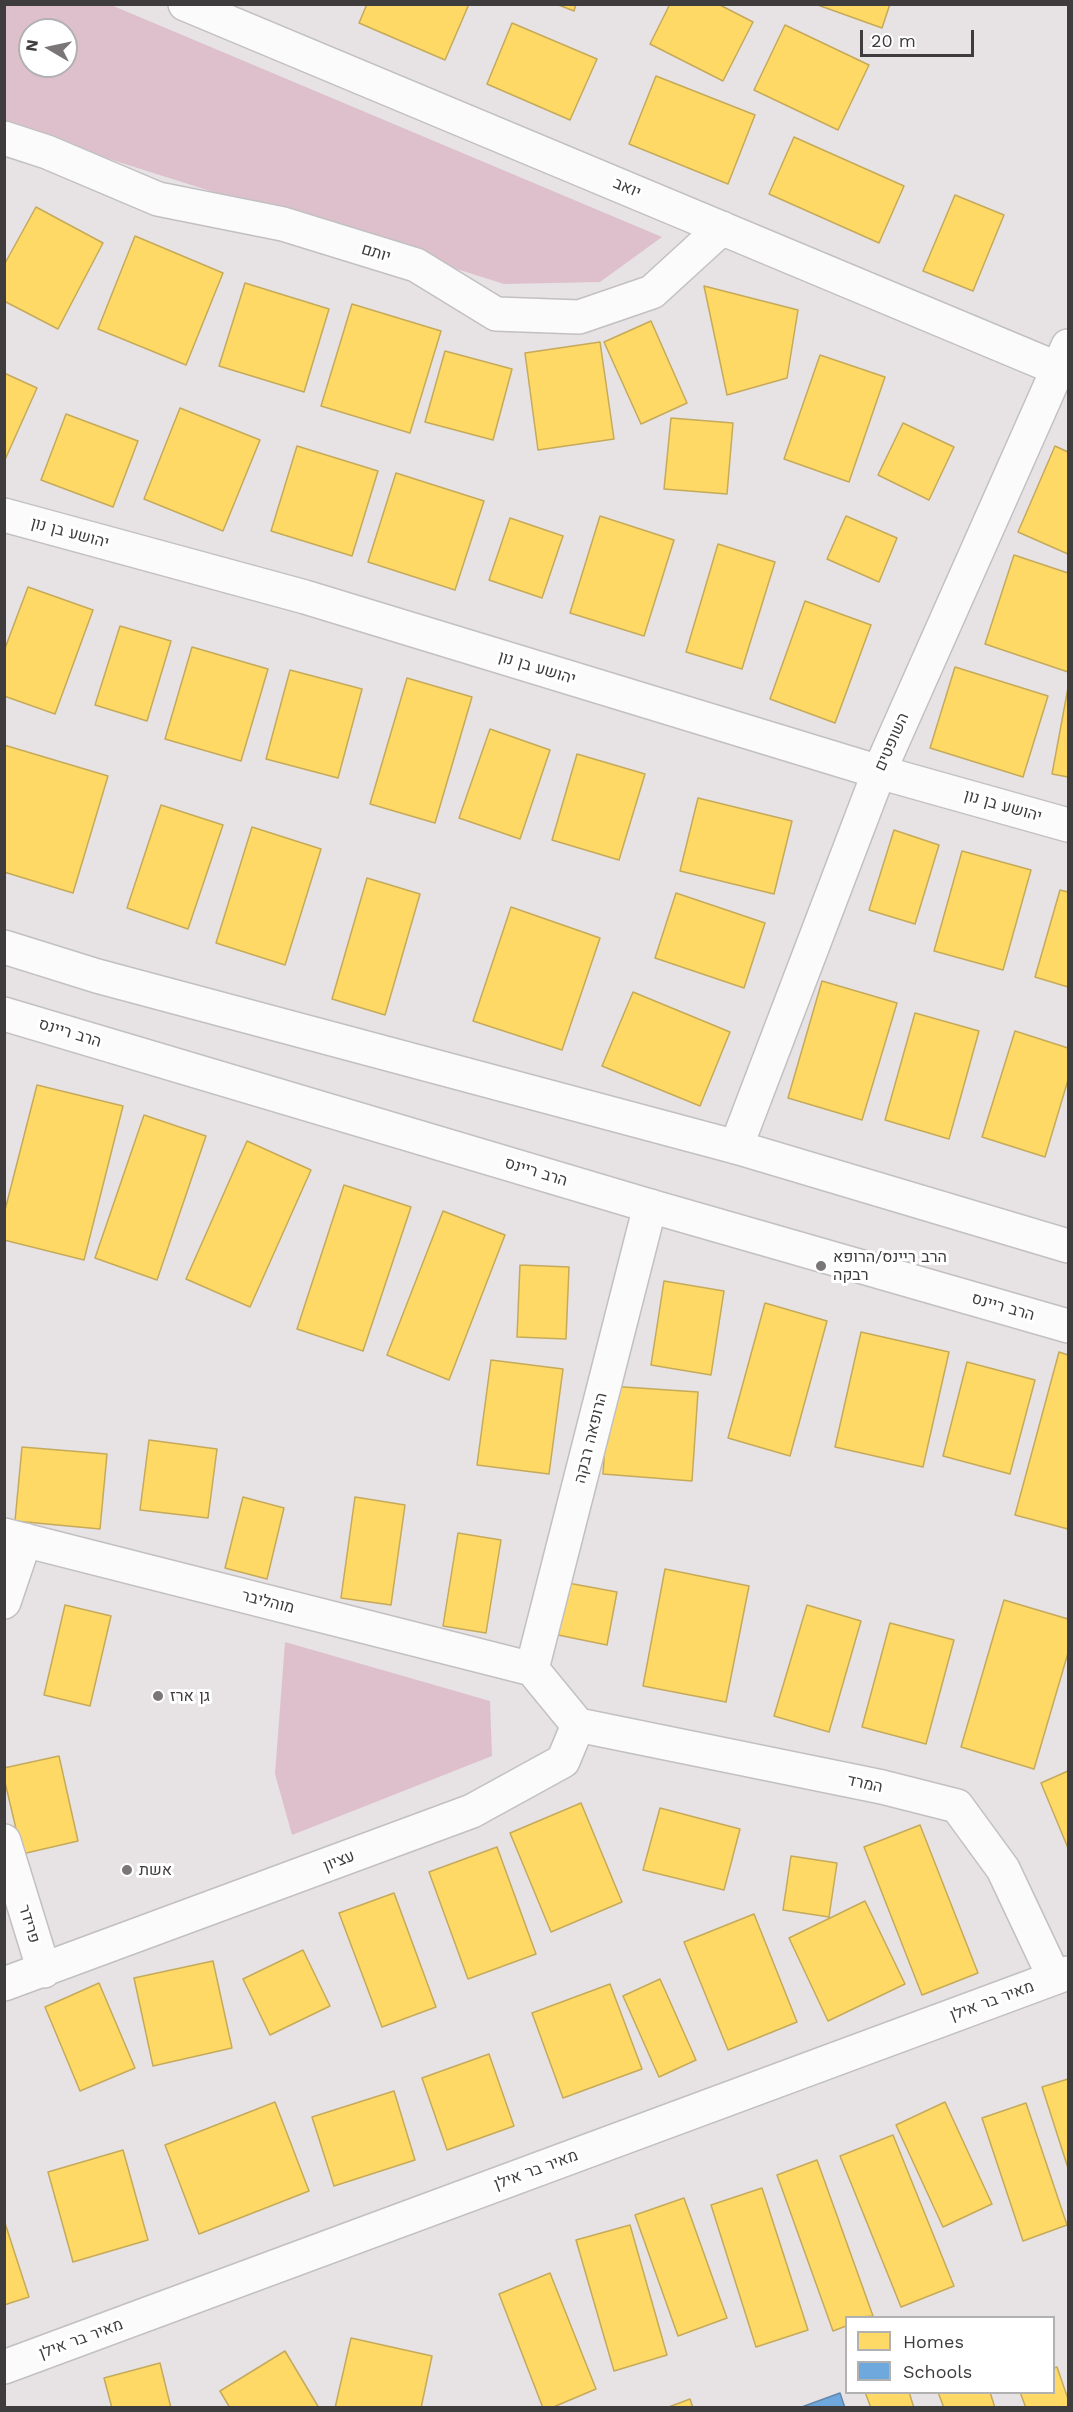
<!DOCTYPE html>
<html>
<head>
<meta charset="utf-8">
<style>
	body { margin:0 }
	#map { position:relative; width:1073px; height:2412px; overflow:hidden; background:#e7e2e4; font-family:"Work Sans",sans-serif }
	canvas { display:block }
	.frame { position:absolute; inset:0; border:6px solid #3f3c3d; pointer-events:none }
	.legend { position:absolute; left:845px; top:2316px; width:210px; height:78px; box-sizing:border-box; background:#fff; border:2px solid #b2b1b1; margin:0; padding:8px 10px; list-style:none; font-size:18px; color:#3f3c3d }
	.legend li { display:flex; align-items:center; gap:12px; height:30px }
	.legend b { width:30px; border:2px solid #b2b1b1 }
	.north { position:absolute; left:18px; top:18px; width:60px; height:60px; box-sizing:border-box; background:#fff; border:2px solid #b2b1b1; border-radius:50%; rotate:279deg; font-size:16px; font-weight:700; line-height:24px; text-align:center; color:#3f3c3d }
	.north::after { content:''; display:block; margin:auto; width:21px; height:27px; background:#7a7677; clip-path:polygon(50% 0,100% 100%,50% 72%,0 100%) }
	.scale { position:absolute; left:860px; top:30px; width:114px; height:27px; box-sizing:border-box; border:3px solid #3f3c3d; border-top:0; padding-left:8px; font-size:18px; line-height:21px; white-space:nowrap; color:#3f3c3d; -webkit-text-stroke:4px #fff; paint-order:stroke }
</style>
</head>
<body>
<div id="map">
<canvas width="1073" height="2412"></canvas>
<div class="frame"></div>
<ul class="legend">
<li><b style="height:16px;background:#ffd966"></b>Homes</li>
<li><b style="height:16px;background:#6fa8dc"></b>Schools</li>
</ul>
<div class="north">N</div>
<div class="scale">20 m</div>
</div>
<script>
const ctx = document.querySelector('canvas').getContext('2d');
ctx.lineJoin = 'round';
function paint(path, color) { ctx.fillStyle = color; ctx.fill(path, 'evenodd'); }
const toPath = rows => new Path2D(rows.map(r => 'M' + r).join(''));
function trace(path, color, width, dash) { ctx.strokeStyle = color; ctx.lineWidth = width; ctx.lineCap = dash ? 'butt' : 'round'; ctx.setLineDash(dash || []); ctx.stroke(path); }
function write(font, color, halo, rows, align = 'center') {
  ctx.font = font + ' "Work Sans",Heebo,sans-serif'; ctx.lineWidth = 6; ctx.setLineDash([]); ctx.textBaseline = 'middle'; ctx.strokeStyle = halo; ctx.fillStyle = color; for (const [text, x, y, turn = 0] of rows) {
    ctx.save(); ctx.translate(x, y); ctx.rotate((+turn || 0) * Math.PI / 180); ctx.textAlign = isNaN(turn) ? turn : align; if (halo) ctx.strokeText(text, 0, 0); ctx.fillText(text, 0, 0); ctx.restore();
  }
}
const green = toPath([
	[5,5,111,5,662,237,600,282,504,284,5,126],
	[30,30,66,30,66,66,30,66],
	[285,1642,490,1701,492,1756,292,1835,275,1774]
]);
const homes = toPath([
	[367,4,469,4,445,60,359,23,367,4],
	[556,4,576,4,574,11,556,4],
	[670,4,718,4,753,22,723,81,650,44,670,4],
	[815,4,890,4,882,28,815,4],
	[512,23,597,59,570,120,487,84,512,23],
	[785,25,869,65,838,130,754,90,785,25],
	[656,76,755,115,728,184,629,144,656,76],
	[794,137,904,186,879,243,769,194,794,137],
	[955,195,1004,215,973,291,923,271,955,195],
	[36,207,103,243,58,329,4,301,4,265,36,207],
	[135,236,223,273,186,365,98,329,135,236],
	[245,283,329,309,304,392,219,366,245,283],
	[704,286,798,310,787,378,727,395,704,286],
	[352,304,441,331,410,433,321,406,352,304],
	[651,321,687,403,641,424,604,342,651,321],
	[600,342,614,439,538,450,525,353,600,342],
	[445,351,512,369,493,440,425,422,445,351],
	[820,355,885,377,849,482,784,459,820,355],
	[4,373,37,388,4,462,4,373],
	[180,408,260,440,223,531,144,499,180,408],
	[66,414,138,441,113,507,41,480,66,414],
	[671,418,733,423,727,494,664,489,671,418],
	[903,423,954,447,929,500,878,475,903,423],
	[297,446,378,471,352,556,271,531,297,446],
	[1055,446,1068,452,1068,554,1018,532,1055,446],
	[396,473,484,501,455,590,368,562,396,473],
	[600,516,674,540,644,636,570,613,600,516],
	[846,516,897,538,879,582,827,559,846,516],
	[510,518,563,536,542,598,489,580,510,518],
	[718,544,775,562,742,669,686,652,718,544],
	[1014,555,1068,573,1068,672,985,644,1014,555],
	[28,587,93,610,55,714,4,696,4,651,28,587],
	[805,601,871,625,835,723,770,699,805,601],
	[120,626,171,641,147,721,95,705,120,626],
	[192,647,268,669,241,761,165,739,192,647],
	[955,667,1048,696,1023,777,930,748,955,667],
	[290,670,362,689,338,778,266,759,290,670],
	[407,678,472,697,435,823,370,804,407,678],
	[1068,688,1068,777,1052,774,1068,688],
	[490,729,550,750,520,839,459,818,490,729],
	[4,745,108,776,73,893,4,872,4,745],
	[577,754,645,774,619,860,552,840,577,754],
	[698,798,792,821,774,894,680,871,698,798],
	[161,805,223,825,188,929,127,908,161,805],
	[252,827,321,849,285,965,216,943,252,827],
	[894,830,939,845,915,924,869,910,894,830],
	[962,851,1031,870,1003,970,934,951,962,851],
	[367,878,420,894,385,1015,332,999,367,878],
	[1060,890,1068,892,1068,987,1035,977,1060,890],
	[676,893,765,923,744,988,655,958,676,893],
	[511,907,600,938,562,1050,473,1021,511,907],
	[822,981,897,1003,862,1120,788,1098,822,981],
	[633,992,730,1032,700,1106,602,1066,633,992],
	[915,1013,979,1031,949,1139,885,1120,915,1013],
	[1015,1031,1068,1048,1068,1080,1045,1157,982,1137,1015,1031],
	[37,1085,123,1106,84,1260,4,1240,4,1214,37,1085],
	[144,1115,206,1136,157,1280,95,1258,144,1115],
	[247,1141,311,1170,250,1307,186,1279,247,1141],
	[344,1185,411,1207,363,1351,297,1329,344,1185],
	[443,1211,505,1235,449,1380,387,1355,443,1211],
	[520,1265,569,1267,566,1339,517,1337,520,1265],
	[664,1281,724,1291,711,1375,651,1365,664,1281],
	[765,1303,827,1321,790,1456,728,1438,765,1303],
	[861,1332,949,1352,923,1467,835,1447,861,1332],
	[1059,1352,1068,1355,1068,1529,1015,1515,1059,1352],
	[491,1360,563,1369,549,1474,477,1465,491,1360],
	[967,1362,1035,1380,1010,1474,943,1456,967,1362],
	[609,1386,698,1392,692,1481,603,1474,609,1386],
	[149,1440,217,1449,208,1518,140,1510,149,1440],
	[22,1447,107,1454,100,1529,15,1521,22,1447],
	[243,1497,284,1508,267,1579,225,1568,243,1497],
	[355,1497,405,1505,391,1605,341,1598,355,1497],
	[458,1533,501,1540,486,1633,443,1626,458,1533],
	[665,1569,749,1586,726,1702,643,1686,665,1569],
	[568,1583,617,1592,607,1645,558,1635,568,1583],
	[1004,1600,1068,1619,1068,1653,1034,1769,961,1747,1004,1600],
	[65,1605,111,1616,90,1706,44,1695,65,1605],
	[807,1605,861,1621,829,1732,774,1716,807,1605],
	[890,1623,954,1640,926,1744,862,1727,890,1623],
	[59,1756,78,1841,22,1854,4,1778,4,1768,59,1756],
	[1068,1771,1068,1848,1041,1783,1068,1771],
	[581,1803,622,1902,551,1932,510,1833,581,1803],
	[660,1808,740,1829,724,1890,643,1870,660,1808],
	[920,1825,978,1973,922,1995,864,1847,920,1825],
	[497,1847,536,1954,468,1979,429,1872,497,1847],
	[791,1856,837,1863,829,1917,783,1910,791,1856],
	[394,1893,436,2007,382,2027,339,1913,394,1893],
	[865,1901,905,1984,828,2021,789,1938,865,1901],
	[754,1914,797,2022,728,2050,684,1942,754,1914],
	[303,1950,330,2006,270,2035,243,1979,303,1950],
	[213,1961,232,2048,153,2066,134,1978,213,1961],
	[660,1979,696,2060,659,2077,623,1996,660,1979],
	[99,1983,135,2068,80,2091,45,2007,99,1983],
	[610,1984,642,2069,563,2098,532,2013,610,1984],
	[489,2054,514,2126,447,2150,422,2078,489,2054],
	[1068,2079,1068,2168,1042,2087,1068,2079],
	[394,2091,415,2160,334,2186,312,2117,394,2091],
	[275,2102,309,2191,199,2234,165,2145,275,2102],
	[945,2102,992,2204,943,2227,896,2125,945,2102],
	[1026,2103,1067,2225,1023,2241,982,2118,1026,2103],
	[893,2135,954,2286,901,2307,840,2156,893,2135],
	[123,2150,148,2240,73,2262,48,2172,123,2150],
	[817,2160,873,2316,846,2318,846,2326,833,2331,777,2175,817,2160],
	[762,2188,808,2330,756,2347,711,2205,762,2188],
	[684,2198,727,2318,678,2336,635,2215,684,2198],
	[4,2220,29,2297,4,2305,4,2220],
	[630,2225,667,2355,614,2371,576,2240,630,2225],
	[550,2273,596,2389,551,2408,543,2408,499,2294,550,2273],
	[351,2338,432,2356,421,2408,335,2408,351,2338],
	[285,2351,319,2408,230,2408,220,2391,285,2351],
	[160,2363,171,2408,112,2408,104,2378,160,2363],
	[1057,2367,1068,2399,1068,2408,1026,2408,1020,2392,1054,2392,1054,2368,1057,2367],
	[865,2392,909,2392,914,2408,871,2408,865,2392],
	[938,2392,990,2392,995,2408,944,2408,938,2392],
	[690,2399,693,2408,666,2408,690,2399]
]);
const schools = toPath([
	[840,2393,845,2408,799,2408,840,2393]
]);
const street = toPath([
	[185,4,1068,373],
	[4,138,47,152,158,199,283,224,416,265,496,314,579,317,652,292,722,228],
	[4,515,305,597,879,772,1068,825],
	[736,1147,879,772,1068,346],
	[4,1535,532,1669],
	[4,1602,25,1540],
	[532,1669,650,1206],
	[578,1725,882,1787,957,1806,1003,1869,1054,1977],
	[4,1841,44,1971],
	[4,1984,472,1811,563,1761,578,1725,532,1669]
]);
const secondary = toPath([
	[4,947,97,976,736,1147,1068,1246],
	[4,1014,650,1206,1068,1326],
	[4,2367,1068,1973]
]);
const markers = [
	[821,1266,6,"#7a7677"],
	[158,1696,6,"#7a7677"],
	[127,1870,6,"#7a7677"]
];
const streetNames = [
	["יואב",627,188,23],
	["יותם",376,253,17],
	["יהושע בן נון",70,533,15],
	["יהושע בן נון",537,668,17],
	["השופטים",892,742,-66],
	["יהושע בן נון",1003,806,16],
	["הרב ריינס",70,1033,17],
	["הרב ריינס",536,1172,17],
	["הרב ריינס",1003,1307,16],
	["הרופאה רבקה",591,1438,-76],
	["מוהליבר",268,1602,14],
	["המרד",865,1784,12],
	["עציון",339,1861,-21],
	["פרידר",29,1924,73],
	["מאיר בר אילן",992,2001,-20],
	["מאיר בר אילן",536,2170,-20],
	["מאיר בר אילן",81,2339,-20]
];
const poiNames = [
	["הרב ריינס/הרופא",833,1257],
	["רבקה",833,1275],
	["גן ארז",170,1696],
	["אשת",139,1870]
];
paint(green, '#ddc0cc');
paint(homes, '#ffd966');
trace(homes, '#c5aa5a', 1.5);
paint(schools, '#6fa8dc');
trace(schools, '#6188ac', 1.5);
trace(street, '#c3c0c1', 36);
trace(secondary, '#c3c0c1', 36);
trace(street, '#fbfbfb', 33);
trace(secondary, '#fbfbfb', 33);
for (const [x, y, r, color] of markers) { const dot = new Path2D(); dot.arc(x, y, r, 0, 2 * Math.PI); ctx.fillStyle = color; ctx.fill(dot); trace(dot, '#fff', 2); }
write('16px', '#3f3c3d', '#fff', streetNames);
write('16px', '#3f3c3d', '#fff', poiNames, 'left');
</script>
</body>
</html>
